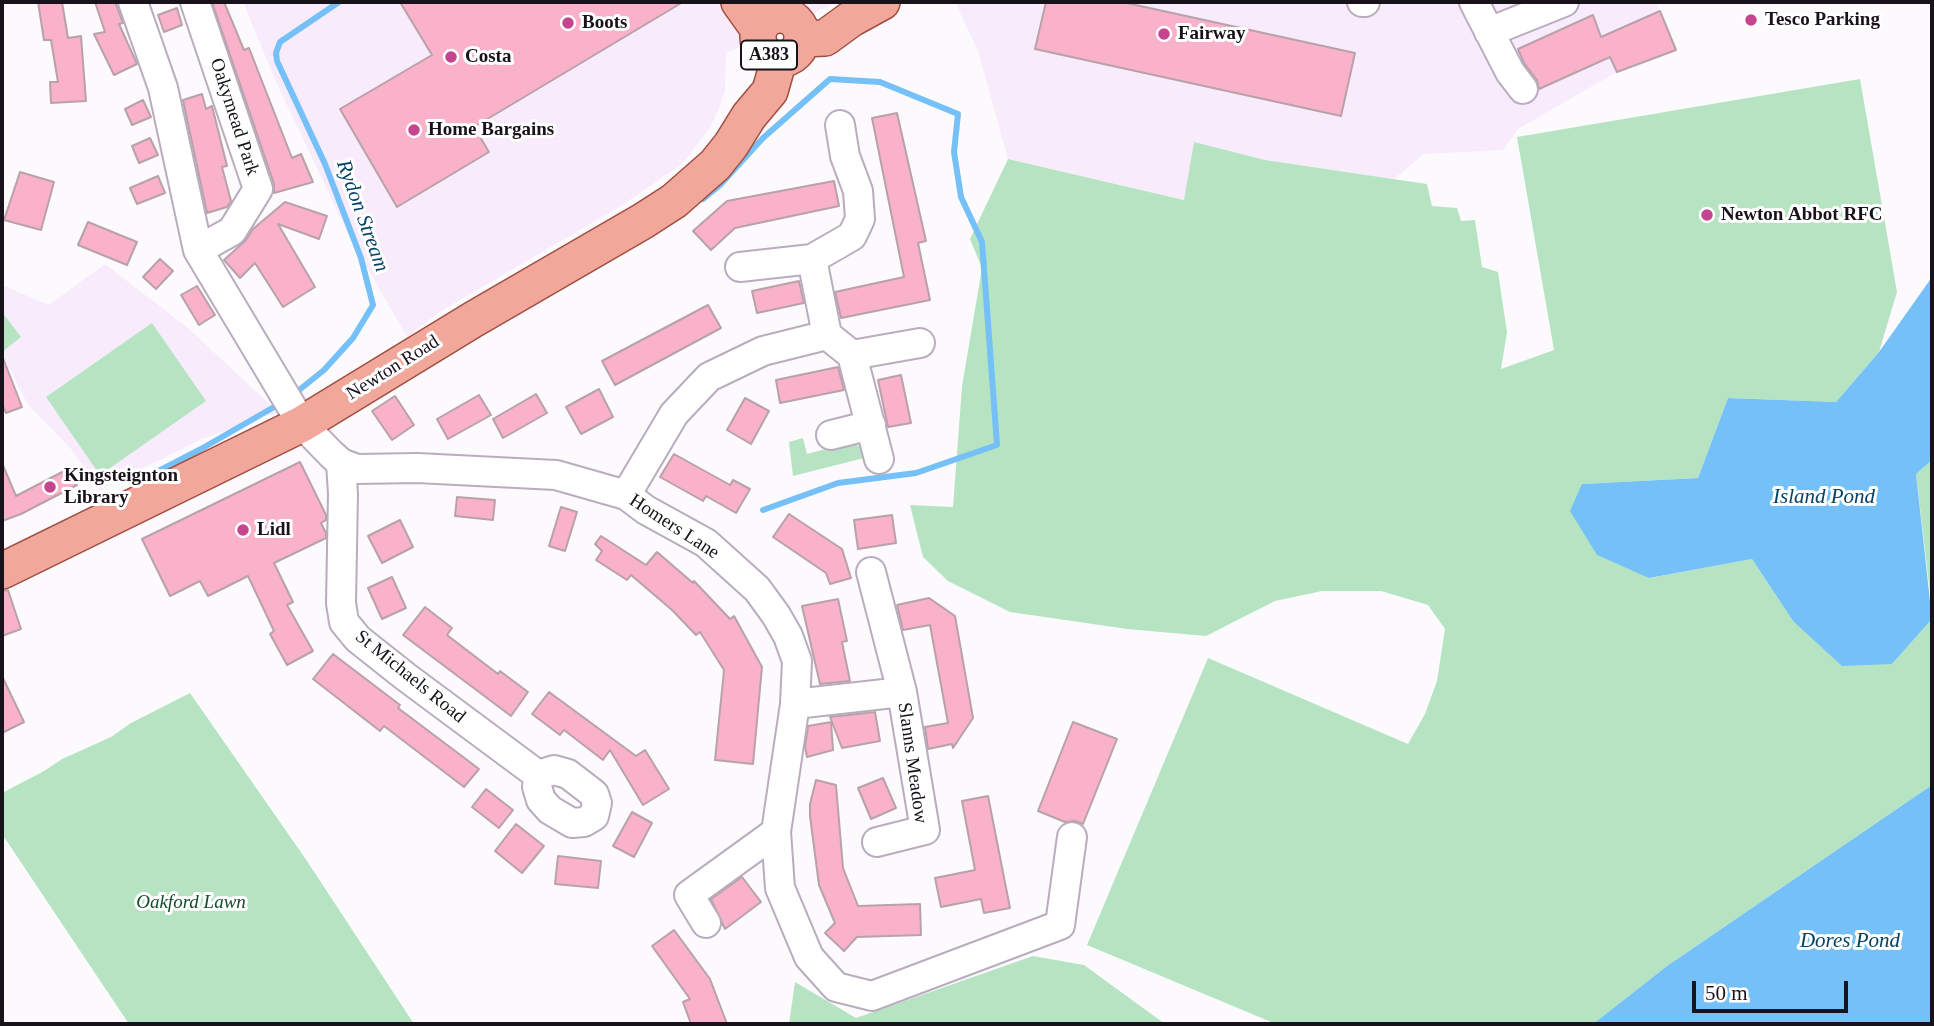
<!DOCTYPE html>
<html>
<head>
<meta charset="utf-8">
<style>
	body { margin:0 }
	#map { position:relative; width:1934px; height:1026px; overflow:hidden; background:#fdfafe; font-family:"Times New Roman",serif }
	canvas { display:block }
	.frame { position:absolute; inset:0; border:4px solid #18131a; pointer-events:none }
	.scale { position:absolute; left:1692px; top:981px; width:156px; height:32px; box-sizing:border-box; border:4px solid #18131a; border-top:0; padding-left:9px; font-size:21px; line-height:24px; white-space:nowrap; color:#18131a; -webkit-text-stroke:5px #fff; paint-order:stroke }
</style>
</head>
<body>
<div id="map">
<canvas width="1934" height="1026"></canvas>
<div class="frame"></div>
<div class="scale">50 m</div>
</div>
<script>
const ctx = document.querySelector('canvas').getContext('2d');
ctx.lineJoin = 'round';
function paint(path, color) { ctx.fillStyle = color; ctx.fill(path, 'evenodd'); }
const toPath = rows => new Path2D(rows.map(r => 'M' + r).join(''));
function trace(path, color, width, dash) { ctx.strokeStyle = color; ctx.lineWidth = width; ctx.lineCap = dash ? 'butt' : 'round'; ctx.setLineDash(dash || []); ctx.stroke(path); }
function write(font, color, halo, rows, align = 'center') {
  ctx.font = font + ' "Times New Roman",serif'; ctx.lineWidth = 6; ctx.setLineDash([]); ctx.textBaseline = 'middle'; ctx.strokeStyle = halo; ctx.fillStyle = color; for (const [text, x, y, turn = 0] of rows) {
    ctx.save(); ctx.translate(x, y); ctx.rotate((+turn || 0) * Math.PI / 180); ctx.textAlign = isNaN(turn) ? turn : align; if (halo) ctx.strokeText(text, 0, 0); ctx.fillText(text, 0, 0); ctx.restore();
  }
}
const built = toPath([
	[243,2,837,2,726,53,725,91,717,113,709,129,682,164,621,206,441,311,407,337,349,236,276,82],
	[955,2,1656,2,1676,50,1617,72,1518,129,1503,150,1424,154,1394,179,1265,160,1194,142,1185,200,1008,159,978,51],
	[105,264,188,328,278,412,202,439,100,490,71,449,28,405,2,354,2,285,49,305]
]);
const green = toPath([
	[1860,79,1897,292,1879,352,1836,402,1728,398,1698,478,1582,484,1649,578,1752,559,1793,621,1892,664,1932,619,1932,785,1667,966,1593,1024,1276,1024,1087,945,1208,658,1408,744,1425,714,1437,681,1445,629,1428,605,1381,591,1322,591,1275,601,1206,636,1127,629,1010,612,948,581,923,557,910,505,953,507,962,386,982,268,970,239,1008,159,1184,200,1194,142,1265,160,1427,184,1432,206,1457,208,1461,221,1475,220,1482,267,1498,272,1507,332,1501,369,1554,350,1517,137],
	[2,312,21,337,2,352],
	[152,323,206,401,100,475,46,397],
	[803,438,807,454,850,442,863,448,868,457,793,476,789,442],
	[1932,460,1932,610,1916,474],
	[190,693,305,858,414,1024,129,1024,2,834,2,793,44,771,62,759,111,737,131,723],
	[1033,956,1084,965,1165,1024,789,1024,795,982,856,1018]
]);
const water = toPath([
	[1932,277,1932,460,1916,474,1932,619,1892,664,1842,666,1793,621,1752,559,1649,578,1597,555,1570,511,1582,484,1698,478,1728,398,1836,402,1879,352],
	[1932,785,1932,1024,1593,1024,1667,966]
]);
const stream = toPath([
	[703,199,720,185,763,138,830,79,880,82,958,114,954,152,961,197,982,242,997,445,916,473,838,483,763,510],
	[293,395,324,370,353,338,373,305,361,258,325,164,277,61,276,53,280,42,339,2],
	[130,477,149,476,201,449,281,403]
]);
const building = toPath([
	[38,2,62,2,68,38,81,36,86,101,51,103,50,82,58,82,51,40,44,40,38,2],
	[95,2,115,2,123,23,119,24,137,64,114,75,94,34,105,32,95,2],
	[212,2,224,2,244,50,249,48,292,158,301,154,313,182,274,193,274,184,212,2],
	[400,2,683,2,474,127,489,152,397,207,340,109,432,55,400,2],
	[1046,2,1122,2,1355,53,1341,116,1035,49,1046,2],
	[177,8,182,25,164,32,158,15,177,8],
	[1660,11,1676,50,1617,72,1610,57,1539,89,1537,80,1524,63,1518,49,1593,15,1601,37,1660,11],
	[202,94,206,109,212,106,227,166,222,167,231,201,227,207,207,213,183,100,202,94],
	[143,100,151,117,132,125,125,109,143,100],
	[897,113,926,241,918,243,930,300,841,318,835,292,904,277,872,118,897,113],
	[150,138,158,155,139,163,132,146,150,138],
	[20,172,54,182,41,230,4,220,20,172],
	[158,176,165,193,137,204,130,188,158,176],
	[834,181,839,206,735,228,711,250,693,231,727,201,834,181],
	[285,202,327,216,319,239,278,224,315,287,283,307,255,263,240,278,224,260,246,240,253,229,285,202],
	[88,222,137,242,127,265,78,245,88,222],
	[160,259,173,271,156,289,143,277,160,259],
	[799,281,804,303,757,313,752,291,799,281],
	[197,286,215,315,199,325,181,295,197,286],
	[708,305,721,328,615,385,602,361,708,305],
	[3,358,22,407,6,413,2,404,3,358],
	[838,367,844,390,780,403,776,380,838,367],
	[901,375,911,423,888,427,878,380,901,375],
	[599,389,613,417,581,434,566,407,599,389],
	[536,394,547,413,503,438,493,419,536,394],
	[479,395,491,415,448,439,437,419,479,395],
	[395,396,414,425,392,440,372,411,395,396],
	[745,398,769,411,751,444,727,430,745,398],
	[674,454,730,485,733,480,750,489,736,513,706,496,703,501,660,477,674,454],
	[300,462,326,515,326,520,321,523,326,533,326,538,274,563,293,602,287,605,313,651,287,665,270,634,274,631,248,576,208,596,200,581,170,596,142,539,300,462],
	[2,463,16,496,68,469,77,485,21,514,2,521,2,463],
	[457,497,495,500,493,520,455,516,457,497],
	[561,507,577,512,565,551,549,546,561,507],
	[789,514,842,549,851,578,830,584,826,573,773,537,789,514],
	[892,515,896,543,858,549,854,520,892,515],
	[400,520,413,547,382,563,368,536,400,520],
	[601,536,646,565,657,552,693,583,694,581,730,619,734,616,762,667,753,764,715,760,724,670,700,632,696,635,672,610,631,575,627,580,596,560,602,551,595,544,601,536],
	[392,577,406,608,382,619,368,588,392,577],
	[8,590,21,629,2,636,2,591,8,590],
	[929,598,955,616,973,718,953,748,952,744,928,749,925,727,948,723,930,625,903,630,897,605,929,598],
	[838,599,847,641,842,642,850,681,820,684,802,606,838,599],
	[425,607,452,628,447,635,498,674,500,671,528,692,511,716,403,635,425,607],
	[333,654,400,705,398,708,479,769,464,787,384,726,380,731,313,679,333,654],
	[2,676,24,722,2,733,2,676],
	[549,692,636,756,645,750,669,789,643,805,610,750,603,760,564,730,560,735,532,714,549,692],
	[875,712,880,741,842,748,830,717,875,712],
	[831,722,833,750,807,757,805,747,808,726,831,722],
	[1073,722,1117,739,1083,824,1075,821,1065,822,1038,811,1073,722],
	[883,778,896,808,871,819,858,788,883,778],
	[816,780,836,785,843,868,858,906,920,904,921,935,857,937,844,951,825,933,835,923,819,885,810,816,810,804,816,780],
	[486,789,513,810,499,828,472,807,486,789],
	[988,796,1010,908,984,913,981,899,941,907,935,878,975,870,962,801,988,796],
	[632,812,652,823,634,857,613,846,632,812],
	[516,824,544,846,522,873,495,851,516,824],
	[558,856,601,861,598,888,555,884,558,856],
	[742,877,761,902,725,929,711,899,742,877],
	[674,930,710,979,727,1024,691,1024,683,1002,690,999,652,946,674,930]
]);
const minor = toPath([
	[133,2,163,88,198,250,302,424,331,454,341,463,357,469,417,468,556,475,626,495,646,510,706,543,757,589,776,615,788,636,797,661,795,704,776,832,780,888,809,957,836,987,872,996,1060,925,1072,837],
	[195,2,258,189,232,231,198,250],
	[1362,2,1365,2],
	[1474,2,1510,72,1523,89],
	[1489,32,1564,2],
	[812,259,827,335,852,355,879,459],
	[740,267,812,259,852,236,860,219,858,191,845,156,840,125],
	[852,355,920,343],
	[831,435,871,425],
	[341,463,343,494,341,603,344,622,358,639,406,677,538,775,554,770,568,774,594,794,597,803,594,816,584,822,572,823,550,810,541,800,537,787,538,775],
	[626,495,674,414,709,377,763,351,827,335],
	[871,572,902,692,925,830,877,842],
	[795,704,902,692],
	[706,923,689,895,776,832]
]);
const major = toPath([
	[739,2,759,30],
	'758 37a22 22 0 1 1 44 0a22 22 0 1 1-44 0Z',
	[802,39,825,38,851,19,882,2],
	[2,571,302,424,474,319,643,221,674,201,715,165,731,145,749,116,770,91,779,59]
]);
const markers = [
	[1751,20,7,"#c5458f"],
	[568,23,7,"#c5458f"],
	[1164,34,7,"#c5458f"],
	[451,57,7,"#c5458f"],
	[414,130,7,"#c5458f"],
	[1707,215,7,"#c5458f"],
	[50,487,7,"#c5458f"],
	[243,530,7,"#c5458f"]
];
const shields = [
	[769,55,56]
];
const shieldNames = [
	["A383",769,55]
];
const poiNames = [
	["Tesco Parking",1765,20],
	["Boots",582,23],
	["Fairway",1178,34],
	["Costa",465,57],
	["Home Bargains",428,130],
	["Newton Abbot RFC",1721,215],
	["Kingsteignton",64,476],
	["Library",64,498],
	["Lidl",257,530]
];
const streetNames = [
	["Oakymead Park",234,117,72],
	["Newton Road",393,368,-32],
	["Homers Lane",674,527,33],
	["St Michaels Road",410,677,39],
	["Slanns Meadow",912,763,82]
];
const parkNames = [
	["Oakford Lawn",191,903]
];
const waterNames = [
	["Rydon Stream",362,216,70],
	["Island Pond",1824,497],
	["Dores Pond",1850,941]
];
paint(built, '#f8ecfc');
paint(green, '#b6e4c3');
paint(water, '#75c0f6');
trace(stream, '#75c0f6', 6);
paint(building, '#f9b2ca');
trace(building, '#b9a1a9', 2);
trace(minor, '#b9acbe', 32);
trace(major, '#9f4e42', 38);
trace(minor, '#fff', 28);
trace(major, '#f1a89b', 35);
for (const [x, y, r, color] of markers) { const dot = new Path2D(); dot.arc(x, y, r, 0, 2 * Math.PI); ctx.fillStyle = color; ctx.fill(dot); trace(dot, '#fff', 2.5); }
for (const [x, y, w] of shields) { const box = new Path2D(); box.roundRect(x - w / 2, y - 14.5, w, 29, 5); ctx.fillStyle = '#fff'; ctx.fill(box); trace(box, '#18131a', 2); }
write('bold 18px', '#18131a', null, shieldNames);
write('bold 19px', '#18131a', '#fff', poiNames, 'left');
write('19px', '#18131a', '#fff', streetNames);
write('italic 19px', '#114c2b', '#fff', parkNames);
write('italic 21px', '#034265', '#fff', waterNames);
</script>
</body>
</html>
